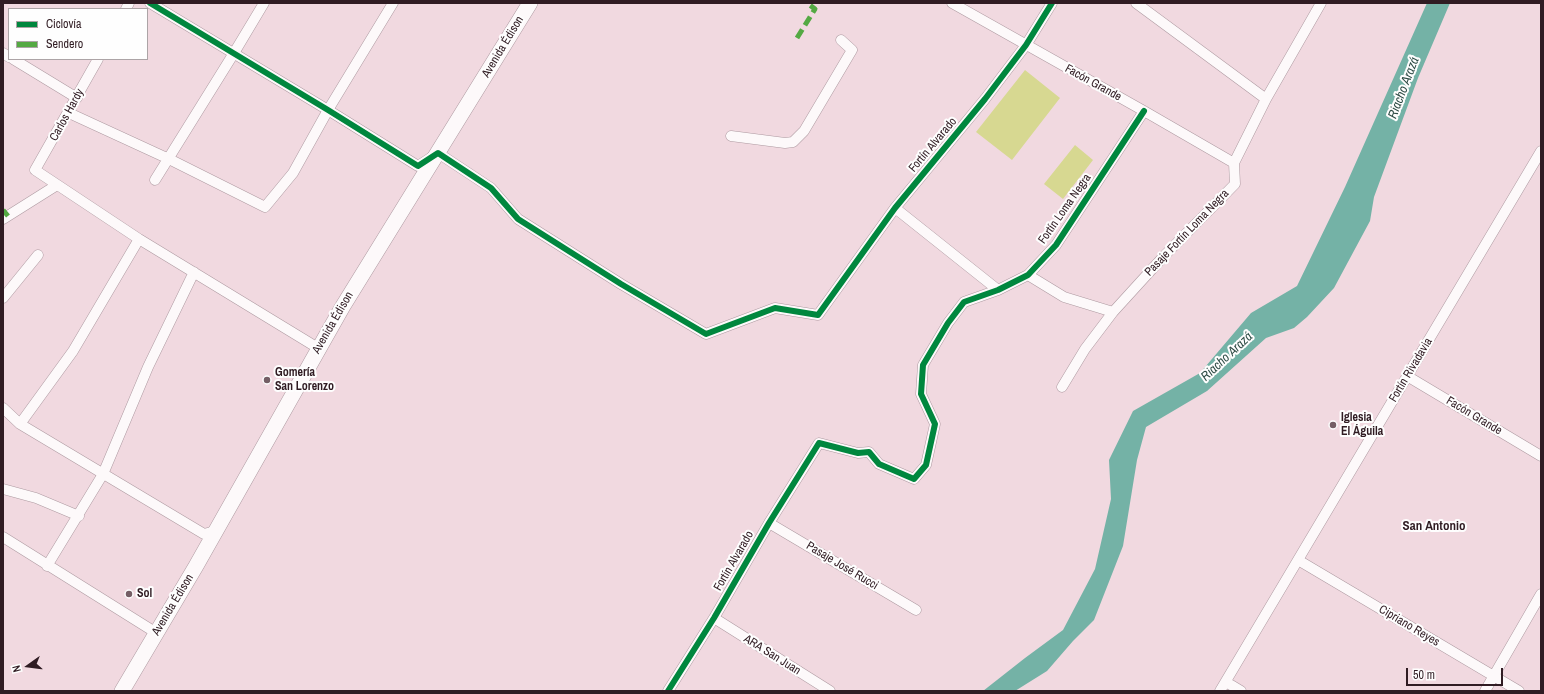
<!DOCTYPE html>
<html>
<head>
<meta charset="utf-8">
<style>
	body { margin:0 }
	#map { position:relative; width:1544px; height:694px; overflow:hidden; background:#f1d9e0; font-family:"Archivo Narrow",sans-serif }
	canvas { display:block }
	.frame { position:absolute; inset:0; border:4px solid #301c23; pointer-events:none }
	.legend { position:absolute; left:8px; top:8px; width:140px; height:52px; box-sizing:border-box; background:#fefefe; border:1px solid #aca4a6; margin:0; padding:5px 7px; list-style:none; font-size:12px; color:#301c23 }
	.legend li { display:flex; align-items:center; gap:8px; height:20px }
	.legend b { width:20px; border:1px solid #aca4a6 }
	.north { position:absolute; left:8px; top:646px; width:40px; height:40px; -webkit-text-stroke:3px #fefefe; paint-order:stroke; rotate:256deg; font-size:11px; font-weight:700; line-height:16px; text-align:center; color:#301c23 }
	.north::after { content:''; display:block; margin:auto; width:14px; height:18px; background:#301c23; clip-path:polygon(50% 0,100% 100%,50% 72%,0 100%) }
	.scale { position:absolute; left:1406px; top:668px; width:97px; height:18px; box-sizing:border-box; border:2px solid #301c23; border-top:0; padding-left:5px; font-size:12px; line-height:14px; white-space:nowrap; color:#301c23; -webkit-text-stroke:3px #fefefe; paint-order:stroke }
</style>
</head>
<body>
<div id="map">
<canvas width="1544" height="694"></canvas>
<div class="frame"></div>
<ul class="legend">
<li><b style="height:5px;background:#00873e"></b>Ciclovía</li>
<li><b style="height:5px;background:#54a943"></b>Sendero</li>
</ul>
<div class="north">N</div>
<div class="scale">50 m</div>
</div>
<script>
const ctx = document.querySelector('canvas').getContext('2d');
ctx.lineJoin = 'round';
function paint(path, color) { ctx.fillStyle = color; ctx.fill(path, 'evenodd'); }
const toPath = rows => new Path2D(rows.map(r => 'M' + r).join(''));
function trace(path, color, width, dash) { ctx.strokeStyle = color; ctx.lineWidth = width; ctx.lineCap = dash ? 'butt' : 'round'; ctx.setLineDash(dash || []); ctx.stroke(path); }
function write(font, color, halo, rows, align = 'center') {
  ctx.font = font + ' "Archivo Narrow",sans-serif'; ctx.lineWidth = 4; ctx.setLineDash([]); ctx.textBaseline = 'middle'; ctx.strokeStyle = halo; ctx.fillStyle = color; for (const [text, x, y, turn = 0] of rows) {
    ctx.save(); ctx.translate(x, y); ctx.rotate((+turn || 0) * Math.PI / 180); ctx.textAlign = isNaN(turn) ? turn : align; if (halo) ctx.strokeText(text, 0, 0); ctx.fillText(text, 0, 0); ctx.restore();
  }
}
const green = toPath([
	[1025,70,1060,98,1012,160,976,132],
	[1075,145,1093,160,1063,199,1044,184]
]);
const water = toPath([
	[1427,3,1450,3,1418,78,1374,197,1370,221,1334,288,1307,317,1294,328,1266,338,1207,391,1146,427,1137,460,1123,546,1094,620,1073,641,1047,671,1015,691,983,691,1025,658,1063,630,1095,569,1111,499,1109,460,1133,411,1200,373,1251,313,1297,286,1345,187]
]);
const minor = toPath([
	[150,3,328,110,418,166,438,153,491,188,518,219,621,284,706,334,775,308,818,315,895,208,985,99,1026,45,1052,3],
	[952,3,1144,111,1234,163],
	[1136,3,1266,99],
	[126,9,129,3],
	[3,53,9,57],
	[13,59,77,98],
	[98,59,35,170,139,239,313,345],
	[69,113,169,159,265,207,293,173,328,110,393,3],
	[731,136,785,143,793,142,804,131,852,50,841,40],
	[155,180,234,53,264,3],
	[895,208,998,290],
	[3,219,57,185],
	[1028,275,1064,297,1113,312],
	[3,298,38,255],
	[1407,376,1541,456],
	[1062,387,1085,349,1113,312,1164,256,1235,184,1234,163,1266,99,1321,3],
	[3,408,20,424,204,534,215,531],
	[20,424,73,351,139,239],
	[3,489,36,498,79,516],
	[769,523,916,610],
	[3,537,150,629],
	[1298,560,1519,691],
	[47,566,103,474,148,367,194,272],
	[714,618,830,691],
	[1226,682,1241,691],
	[668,691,714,618,769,523,819,443,858,453,869,452,879,464,914,479,926,465,935,424,921,394,923,365,948,323,964,302,998,290,1028,275,1056,245,1144,111],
	[1220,691,1541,151],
	[1485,691,1541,594]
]);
const secondary = toPath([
	[122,691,196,566,343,306,530,3]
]);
const quiet = toPath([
	[797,38,815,9,807,3],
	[3,210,8,216]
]);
const cycleway = toPath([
	[150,3,328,110,418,166,438,153,491,188,518,219,621,284,706,334,775,308,818,315,895,208,985,99,1026,45,1052,3],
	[668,691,714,618,769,523,819,443,858,453,869,452,879,464,914,479,926,465,935,424,921,394,923,365,948,323,964,302,998,290,1028,275,1056,245,1144,111]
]);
const markers = [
	[267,380,4,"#745e65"],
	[1333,425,4,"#745e65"],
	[129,594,4,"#745e65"]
];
const streetNames = [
	["Avenida Édison",503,47,-59],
	["Facón Grande",1093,83,29],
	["Carlos Hardy",67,115,-61],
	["Fortín Alvarado",933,145,-50],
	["Fortín Loma Negra",1065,209,-55],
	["Pasaje Fortín Loma Negra",1187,233,-46],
	["Avenida Édison",333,323,-60],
	["Fortín Rivadavia",1411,370,-59],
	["Facón Grande",1474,416,31],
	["Fortín Alvarado",734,561,-60],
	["Pasaje José Rucci",842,566,31],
	["Avenida Édison",173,605,-59],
	["Cipriano Reyes",1409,626,31],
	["ARA San Juan",772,655,32]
];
const poiNames = [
	["Gomería",275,373],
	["San Lorenzo",275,387],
	["Iglesia",1341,418],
	["El Águila",1341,432],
	["Sol",137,594]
];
const waterNames = [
	["Riacho Arazá",1404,88,-69],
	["Riacho Arazá",1227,357,-43]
];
const neighbourhoodNames = [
	["San Antonio",1434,527]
];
paint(green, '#d7d891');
paint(water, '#74b2a6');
trace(minor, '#ad99a0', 11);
trace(secondary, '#ad99a0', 16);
trace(minor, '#fdf9fa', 10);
trace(secondary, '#fdf9fa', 15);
trace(quiet, '#54a943', 5, [10, 5]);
trace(cycleway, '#00873e', 6);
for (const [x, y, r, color] of markers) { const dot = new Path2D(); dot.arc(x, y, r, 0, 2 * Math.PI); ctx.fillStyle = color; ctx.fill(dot); trace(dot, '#fefefe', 1.5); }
write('12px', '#301c23', '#fefefe', streetNames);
write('bold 12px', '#301c23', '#fefefe', poiNames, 'left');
write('italic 13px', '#2e4c45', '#fefefe', waterNames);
write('bold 13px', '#301c23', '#fefefe', neighbourhoodNames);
</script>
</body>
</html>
